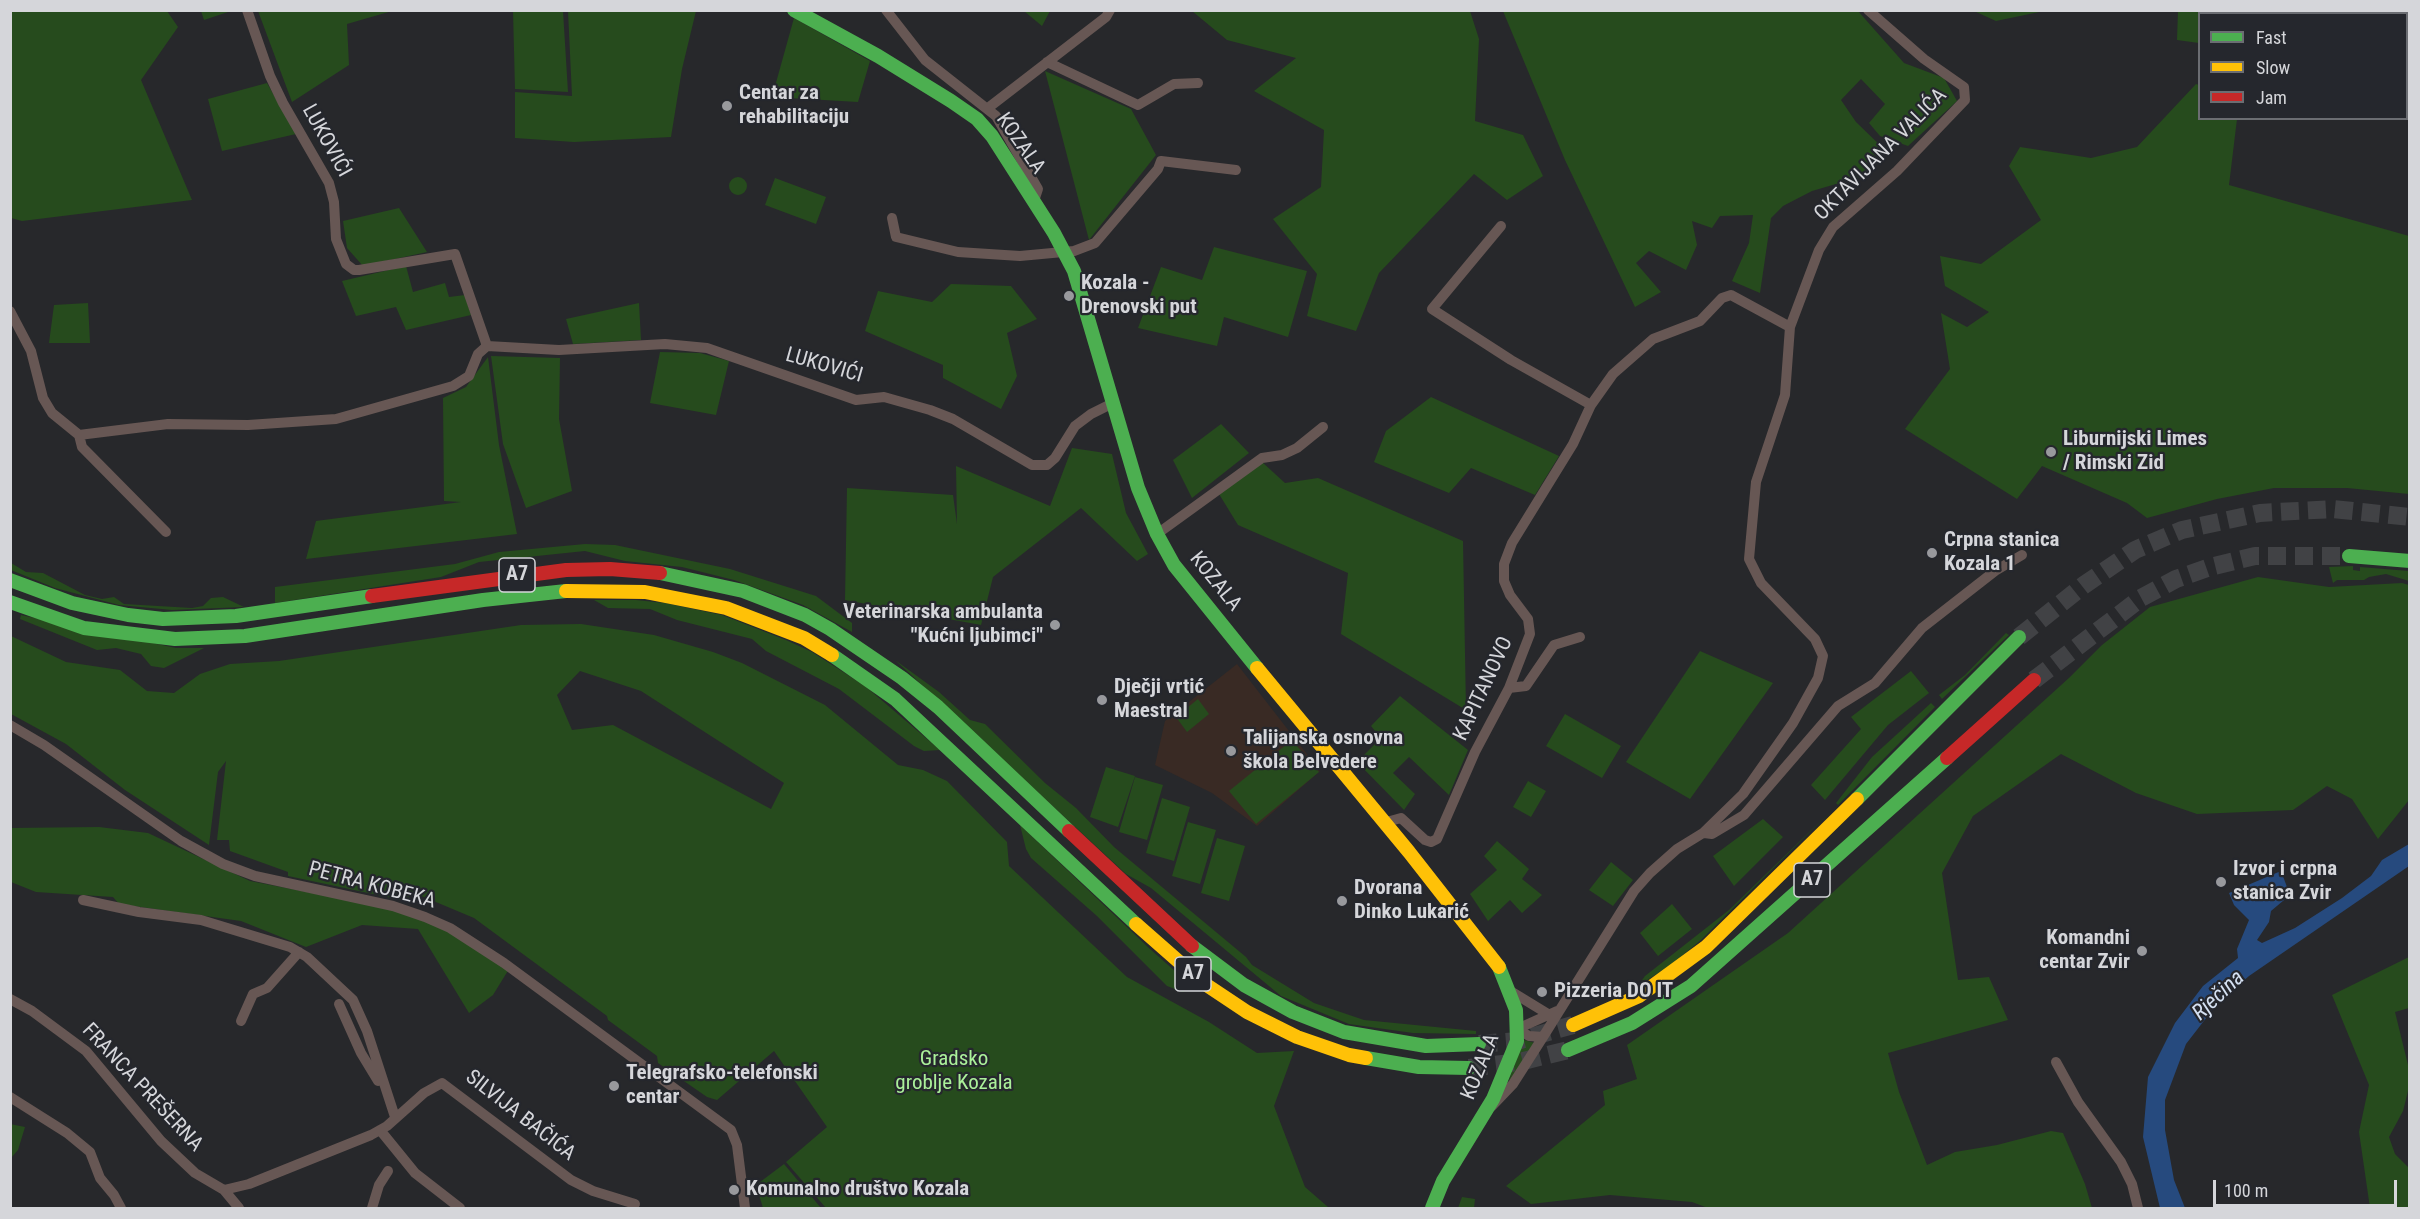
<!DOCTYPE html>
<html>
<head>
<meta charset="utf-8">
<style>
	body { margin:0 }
	#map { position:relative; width:2420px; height:1219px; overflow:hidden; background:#27282b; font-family:"Roboto Condensed",sans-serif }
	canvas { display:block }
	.frame { position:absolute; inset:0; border:12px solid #d5d6da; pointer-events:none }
	.legend { position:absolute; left:2198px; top:12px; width:210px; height:108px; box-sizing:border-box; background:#25272d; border:2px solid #6b6d72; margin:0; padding:8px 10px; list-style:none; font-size:18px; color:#d5d6da }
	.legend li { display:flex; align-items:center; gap:12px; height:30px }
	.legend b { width:30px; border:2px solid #6b6d72 }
	.scale { position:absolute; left:2213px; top:1180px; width:184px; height:27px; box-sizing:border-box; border:3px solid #d5d6da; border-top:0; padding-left:8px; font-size:18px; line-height:21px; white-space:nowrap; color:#d5d6da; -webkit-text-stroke:4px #25272d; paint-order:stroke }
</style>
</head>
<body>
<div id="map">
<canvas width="2420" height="1219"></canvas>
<div class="frame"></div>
<ul class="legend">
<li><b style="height:8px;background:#4caf50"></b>Fast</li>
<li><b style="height:8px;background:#ffc107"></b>Slow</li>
<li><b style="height:8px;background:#c62828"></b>Jam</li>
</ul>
<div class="scale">100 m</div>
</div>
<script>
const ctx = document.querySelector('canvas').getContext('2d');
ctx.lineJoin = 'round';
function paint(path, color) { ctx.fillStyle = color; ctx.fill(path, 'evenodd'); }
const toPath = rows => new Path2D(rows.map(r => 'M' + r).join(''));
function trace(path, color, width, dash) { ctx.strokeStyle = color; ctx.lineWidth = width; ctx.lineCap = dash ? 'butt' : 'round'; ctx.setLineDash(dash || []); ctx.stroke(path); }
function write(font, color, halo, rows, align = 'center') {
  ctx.font = font + ' "Roboto Condensed",sans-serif'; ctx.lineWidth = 4.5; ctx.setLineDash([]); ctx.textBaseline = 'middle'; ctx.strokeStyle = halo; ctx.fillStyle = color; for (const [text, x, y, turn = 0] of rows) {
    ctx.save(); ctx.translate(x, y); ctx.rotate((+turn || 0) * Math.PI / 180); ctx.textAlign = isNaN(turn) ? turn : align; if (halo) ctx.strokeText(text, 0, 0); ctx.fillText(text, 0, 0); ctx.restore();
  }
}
const education = toPath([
	[1237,664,1320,771,1257,826,1212,793,1155,765,1165,721]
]);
const green = toPath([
	[10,11,167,11,178,27,141,80,192,200,22,221,11,218],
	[201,11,201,10,231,11,204,20],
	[258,11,392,11,347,24,349,65,292,102],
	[513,11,563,11,568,92,515,89],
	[568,11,696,11,682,69,671,137,574,142,515,138,515,92,572,96],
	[1024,11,1050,11,1042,26],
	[1192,11,1470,11,1479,39,1475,121,1523,135,1543,176,1507,200,1474,174,1379,273,1356,331,1307,316,1317,274,1273,219,1321,187,1324,130,1254,91,1296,58,1227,40],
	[1503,11,1858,11,1904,63,1944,78,1957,101,1908,146,1880,136,1869,123,1885,104,1861,79,1841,100,1856,122,1886,151,1867,175,1812,191,1783,206,1771,218,1760,293,1732,281,1749,243,1753,215,1720,216,1712,228,1692,221,1697,245,1686,270,1649,251,1636,263,1661,292,1635,307,1565,160],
	[1974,11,2044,11,1996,21],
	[2178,11,2178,10,2235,11,2232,13,2200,14,2199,43,2177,40],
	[794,18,870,61,858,102,772,97],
	[1045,71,1131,109,1156,155,1089,240],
	[267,83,296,134,222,151,208,99],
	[2196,84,2199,85,2200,118,2237,119,2229,185,2409,236,2409,494,2347,488,2274,488,2217,499,2147,518,2127,503,2042,466,2017,499,1905,429,1950,369,1941,313,1967,327,1989,312,1945,286,1940,256,1981,264,2041,220,2009,166,2020,147,2091,158,2137,147],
	'729 186a9 9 0 1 1 18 0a9 9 0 1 1-18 0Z',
	[775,178,826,197,816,224,765,205],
	[399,208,427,252,363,266,347,248,343,221],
	[1214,247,1307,271,1288,337,1224,317,1217,346,1138,328,1161,267,1202,280],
	[406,266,413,292,445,283,449,297,465,295,471,315,406,330,396,307,356,316,342,281],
	[951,284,1011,286,1037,319,1007,333,1017,376,1001,409,943,378,943,365,865,331,878,291,932,302],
	[88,303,90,343,49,343,54,305],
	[639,303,641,340,573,344,566,319],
	[660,352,700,353,729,361,716,415,650,403],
	[491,356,560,358,559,419,572,491,526,508,503,444],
	[488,357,499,445,517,534,306,559,316,521,461,502,444,501,443,398,466,387],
	[1431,397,1559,456,1535,495,1471,468,1449,493,1374,462,1386,431],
	[1221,424,1249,453,1192,498,1173,460],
	[1072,448,1112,454,1126,513,1148,554,1137,561,1081,508,993,577,981,625,845,600,847,488,953,495,957,524,956,466,1050,506],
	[1262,462,1285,483,1318,478,1463,541,1466,710,1341,634,1348,573,1238,525,1219,494],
	[585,544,615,545,730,569,816,596,852,623,852,632,803,605,734,580,682,567,625,561,585,551,479,562,441,577,275,603,275,587,455,564,499,552],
	[11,563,26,572,43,573,85,595,102,599,114,597,124,604,192,608,203,606,211,598,223,597,244,607,172,610,119,605,55,588,11,570],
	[2353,566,2353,570,2360,571,2360,567,2409,571,2409,581,2386,574,2369,577,2364,580,2337,580,2333,583,2329,567],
	[2258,577,2329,587,2402,583,2409,585,2409,800,2378,839,2352,799,2327,786,2293,810,2197,814,2136,793,2061,754,1973,816,1942,873,1958,980,1989,977,2008,1020,1888,1053,1899,1092,1927,1165,1955,1152,1997,1145,2051,1131,2063,1133,2085,1184,2092,1208,1708,1208,1692,1202,1610,1195,1531,1204,1506,1186,1605,1105,1603,1091,1637,1079,1627,1045,1788,933,2070,677,2102,645,2150,607],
	[594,600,636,600,665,603,722,615,786,640,812,652,865,686,940,750,924,751,914,746,839,689,766,651,752,639,677,620,650,609,608,608],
	[21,615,176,648,204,648,164,668,151,666,141,654,116,648,97,650,20,619],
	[581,624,654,635,713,652,742,663,825,705,898,765,923,770,947,781,1007,842,1009,866,1127,977,1209,1022,1257,1053,1294,1051,1274,1106,1305,1187,1328,1207,826,1208,786,1162,827,1127,774,1051,717,1100,707,1097,658,1063,657,1056,608,1020,607,1016,474,918,412,892,406,901,288,876,288,872,230,851,229,840,217,840,226,761,218,772,209,845,125,790,66,744,11,714,11,636,66,662,120,670,147,691,174,693,200,674,230,664,279,661,521,625],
	[580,671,641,691,784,783,771,809,613,725,572,730,557,695],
	[2006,633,2009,635,1942,699,1939,695,1965,675],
	[1700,651,1773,683,1690,799,1626,762],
	[895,660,939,692,970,720,985,724,1045,783,1076,808,1114,847,1246,957,1252,965,1314,1003,1364,1020,1476,1031,1476,1034,1413,1033,1349,1024,1281,996,1151,888,1126,874],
	[1911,671,1929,693,1888,725,1825,800,1811,785,1861,729,1851,717],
	[1400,696,1468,750,1449,795,1409,757,1393,773,1415,794,1404,810,1357,762,1381,738,1371,726],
	[1198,699,1209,714,1187,732,1176,717],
	[1931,703,1935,707,1838,805,1836,803,1872,757],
	[1565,714,1621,746,1602,778,1546,746],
	[1292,740,1319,772,1256,824,1229,791],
	[1106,767,1135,776,1118,827,1090,817],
	[1135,777,1163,785,1147,840,1119,832],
	[1528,781,1546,791,1531,817,1513,807],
	[1162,798,1190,807,1174,861,1146,853],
	[1835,807,1701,940,1672,964,1638,986,1645,976,1729,910],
	[1763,819,1783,837,1734,886,1713,856],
	[1188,822,1216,830,1200,884,1172,876],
	[1020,825,1150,949,1193,987,1183,992,1167,986,1097,916,1031,858,1026,849],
	[99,827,148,833,250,881,390,908,447,928,509,969,493,995,469,1013,418,929,362,925,306,947,241,921,119,904,113,897,36,892,11,882,10,828],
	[1217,838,1245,846,1229,901,1201,893],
	[1497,841,1529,869,1522,879,1542,895,1522,913,1510,900,1488,921,1470,894,1497,870,1484,856],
	[1611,862,1633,880,1613,906,1589,890],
	[1672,904,1692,929,1658,956,1640,933],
	[2409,957,2409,1008,2395,1012,2409,1069,2409,1087,2403,1111,2389,1137,2395,1154,2409,1168,2409,1208,2370,1208,2359,1132,2369,1085,2332,995],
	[1524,1040,1535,1043,1511,1081,1509,1080],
	[10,1124,25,1127,18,1150,11,1158],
	[784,1164,821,1208,763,1208,756,1185],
	[1462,1197,1475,1199,1474,1208,1458,1208]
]);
const water = toPath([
	[2409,844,2409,866,2249,976,2217,1004,2186,1044,2165,1100,2165,1130,2174,1180,2185,1208,2160,1208,2143,1137,2148,1077,2175,1023,2203,986,2238,958,2237,949,2249,920,2234,905,2229,893,2281,871,2290,895,2271,911,2269,922,2257,940,2262,943,2295,928,2342,898,2371,876,2382,860]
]);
const highwayTunnel = toPath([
	[2019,637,2084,585,2135,550,2182,530,2260,513,2333,509,2410,517],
	[2034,680,2141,598,2176,579,2210,567,2255,556,2349,556],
	[1479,1044,1517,1041,1573,1025],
	[1469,1068,1519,1062,1568,1050]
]);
const street = toPath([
	[247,10,270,76,283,103,329,183,334,202,336,239,346,264,354,270,359,270,455,254,487,346],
	[886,10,925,60,996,116,1038,189,1034,201],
	[1047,62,1138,105,1174,84,1198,83],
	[988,108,1106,17,1110,10],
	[892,218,896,237,958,252,1020,256,1074,251,1095,243,1158,169,1161,161,1236,170],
	[1501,226,1432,309,1511,360,1591,405],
	[10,311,31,351,43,398,52,413,79,435,82,447,166,532],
	[79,435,168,424,248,425,336,419,453,386,469,376,478,354,487,346,559,350,665,344,707,348,856,400,884,397,930,410,953,419,1032,465,1047,465,1055,458,1075,426,1091,414,1111,404],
	[1157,534,1262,458,1282,455,1297,448,1323,427],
	[1509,688,1526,686,1554,645,1580,637],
	[10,725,44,745,181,841,223,864,255,876,393,906,425,917,450,928,504,963,731,1130,737,1145,745,1208],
	[1383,823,1401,818,1425,840,1431,842,1437,839,1475,752,1509,688,1530,634,1528,619,1510,595,1504,581,1504,564,1512,543,1573,444,1591,405,1613,374,1653,339,1700,321,1722,298,1731,295,1790,327],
	[1704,833,1712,834,1744,815,1838,706,1875,683,1922,628,1995,571,2022,555],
	[83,900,139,912,201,920,290,947,307,957,353,1000,367,1031,395,1117],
	[1512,992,1548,1014],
	[10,999,32,1011,86,1051,161,1141,195,1173,224,1190,239,1208],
	[339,1004,361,1053,378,1081],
	[1557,1011,1517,1029,1529,1036,1543,1037,1634,891,1650,873,1677,849,1703,833,1743,794,1793,723,1818,678,1823,656,1815,639,1761,583,1749,559,1756,482,1785,395,1790,327,1819,250,1833,227,1897,171,1965,100,1964,87,1924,59,1868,10],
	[241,1021,253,994,267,988,299,952],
	[2056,1062,2078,1102,2121,1162,2132,1184,2138,1208],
	[10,1097,67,1133,90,1152,100,1178,114,1195,121,1208],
	[1492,1106,1513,1084,1543,1037],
	[380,1130,415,1173,460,1208],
	[224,1190,249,1184,371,1135,387,1126,424,1093,442,1083,571,1180,593,1191,635,1204],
	[372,1208,379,1185,388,1171]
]);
const fast = toPath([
	[794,10,878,56,951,101,977,119,992,136,1054,233,1074,271,1138,488,1157,534,1174,565,1257,668],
	[2349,556,2410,561],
	[660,573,743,591,805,615,830,629,902,678,938,707,1069,831],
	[10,580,72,603,128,615,163,619,236,616,372,596],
	[10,602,84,628,175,639,245,636,483,600,566,591],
	[832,655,895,699,1136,924],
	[1857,799,2019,637],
	[1192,946,1244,985,1293,1012,1344,1032,1426,1046,1479,1044],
	[1568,1050,1632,1023,1691,986,1947,758],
	[1366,1058,1419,1067,1469,1068],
	[1432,1208,1443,1181,1493,1099,1517,1041,1516,1010,1499,967]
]);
const slow = toPath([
	[566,591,645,592,726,608,804,638,832,655],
	[1257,668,1409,852,1499,967],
	[1136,924,1202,982,1247,1012,1297,1037,1349,1055,1366,1058],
	[1573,1025,1639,996,1706,947,1857,799]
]);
const jam = toPath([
	[372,596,566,570,610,569,660,573],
	[1947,758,2034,680],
	[1069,831,1192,946]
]);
const markers = [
	[727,106,6,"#98999d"],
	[1069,296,6,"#98999d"],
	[2051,452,6,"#98999d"],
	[1932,553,6,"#98999d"],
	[1055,625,6,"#98999d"],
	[1102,700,6,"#98999d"],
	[1231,751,6,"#98999d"],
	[2221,882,6,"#98999d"],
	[1342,901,6,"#98999d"],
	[2142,951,6,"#98999d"],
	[1542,992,6,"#98999d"],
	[614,1086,6,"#98999d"],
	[734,1190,6,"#98999d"]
];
const shields = [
	[517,575,36],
	[1812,880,36],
	[1193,974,36]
];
const shieldNames = [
	["A7",517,575],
	["A7",1812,880],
	["A7",1193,974]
];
const poiNames = [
	["Centar za",739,94],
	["rehabilitaciju",739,118],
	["Kozala -",1081,284],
	["Drenovski put",1081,308],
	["Liburnijski Limes",2063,440],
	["/ Rimski Zid",2063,464],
	["Crpna stanica",1944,541],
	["Kozala 1",1944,565],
	["Veterinarska ambulanta",1043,613,"right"],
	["\"Kućni ljubimci\"",1043,637,"right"],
	["Dječji vrtić",1114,688],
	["Maestral",1114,712],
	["Talijanska osnovna",1243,739],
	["škola Belvedere",1243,763],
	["Izvor i crpna",2233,870],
	["stanica Zvir",2233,894],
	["Dvorana",1354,889],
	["Dinko Lukarić",1354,913],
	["Komandni",2130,939,"right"],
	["centar Zvir",2130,963,"right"],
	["Pizzeria DO IT",1554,992],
	["Telegrafsko-telefonski",626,1074],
	["centar",626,1098],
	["Komunalno društvo Kozala",746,1190]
];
const streetNames = [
	["LUKOVIĆI",326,141,61],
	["KOZALA",1020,144,55],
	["OKTAVIJANA VALIĆA",1881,155,-45],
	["LUKOVIĆI",824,366,16],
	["KOZALA",1215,582,51],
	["KAPITANOVO",1484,689,-65],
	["PETRA KOBEKA",372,886,15],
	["KOZALA",1481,1067,-68],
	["FRANCA PREŠERNA",142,1088,47],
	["SILVIJA BAČIĆA",520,1116,38]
];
const parkNames = [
	["Gradsko",954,1060],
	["groblje Kozala",954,1084]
];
const waterNames = [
	["Rječina",2219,996,-43]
];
paint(education, '#392a24');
paint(green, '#264b1d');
paint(water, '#264a7e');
trace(highwayTunnel, '#414245', 18, [18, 9]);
trace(street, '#675754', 10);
trace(fast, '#4caf50', 14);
trace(slow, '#ffc107', 14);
trace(jam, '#c62828', 14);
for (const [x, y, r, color] of markers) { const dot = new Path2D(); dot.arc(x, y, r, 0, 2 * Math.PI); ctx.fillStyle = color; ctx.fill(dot); trace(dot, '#25272d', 2); }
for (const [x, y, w] of shields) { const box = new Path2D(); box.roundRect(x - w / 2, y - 17, w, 34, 4.5); ctx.fillStyle = '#25272d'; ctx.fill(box); trace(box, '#d5d6da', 1.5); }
write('bold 20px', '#d5d6da', null, shieldNames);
write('bold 21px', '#d5d6da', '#25272d', poiNames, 'left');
write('21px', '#d5d6da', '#25272d', streetNames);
write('21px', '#abf09a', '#25272d', parkNames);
write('italic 22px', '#d5e1f2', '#25272d', waterNames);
</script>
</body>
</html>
